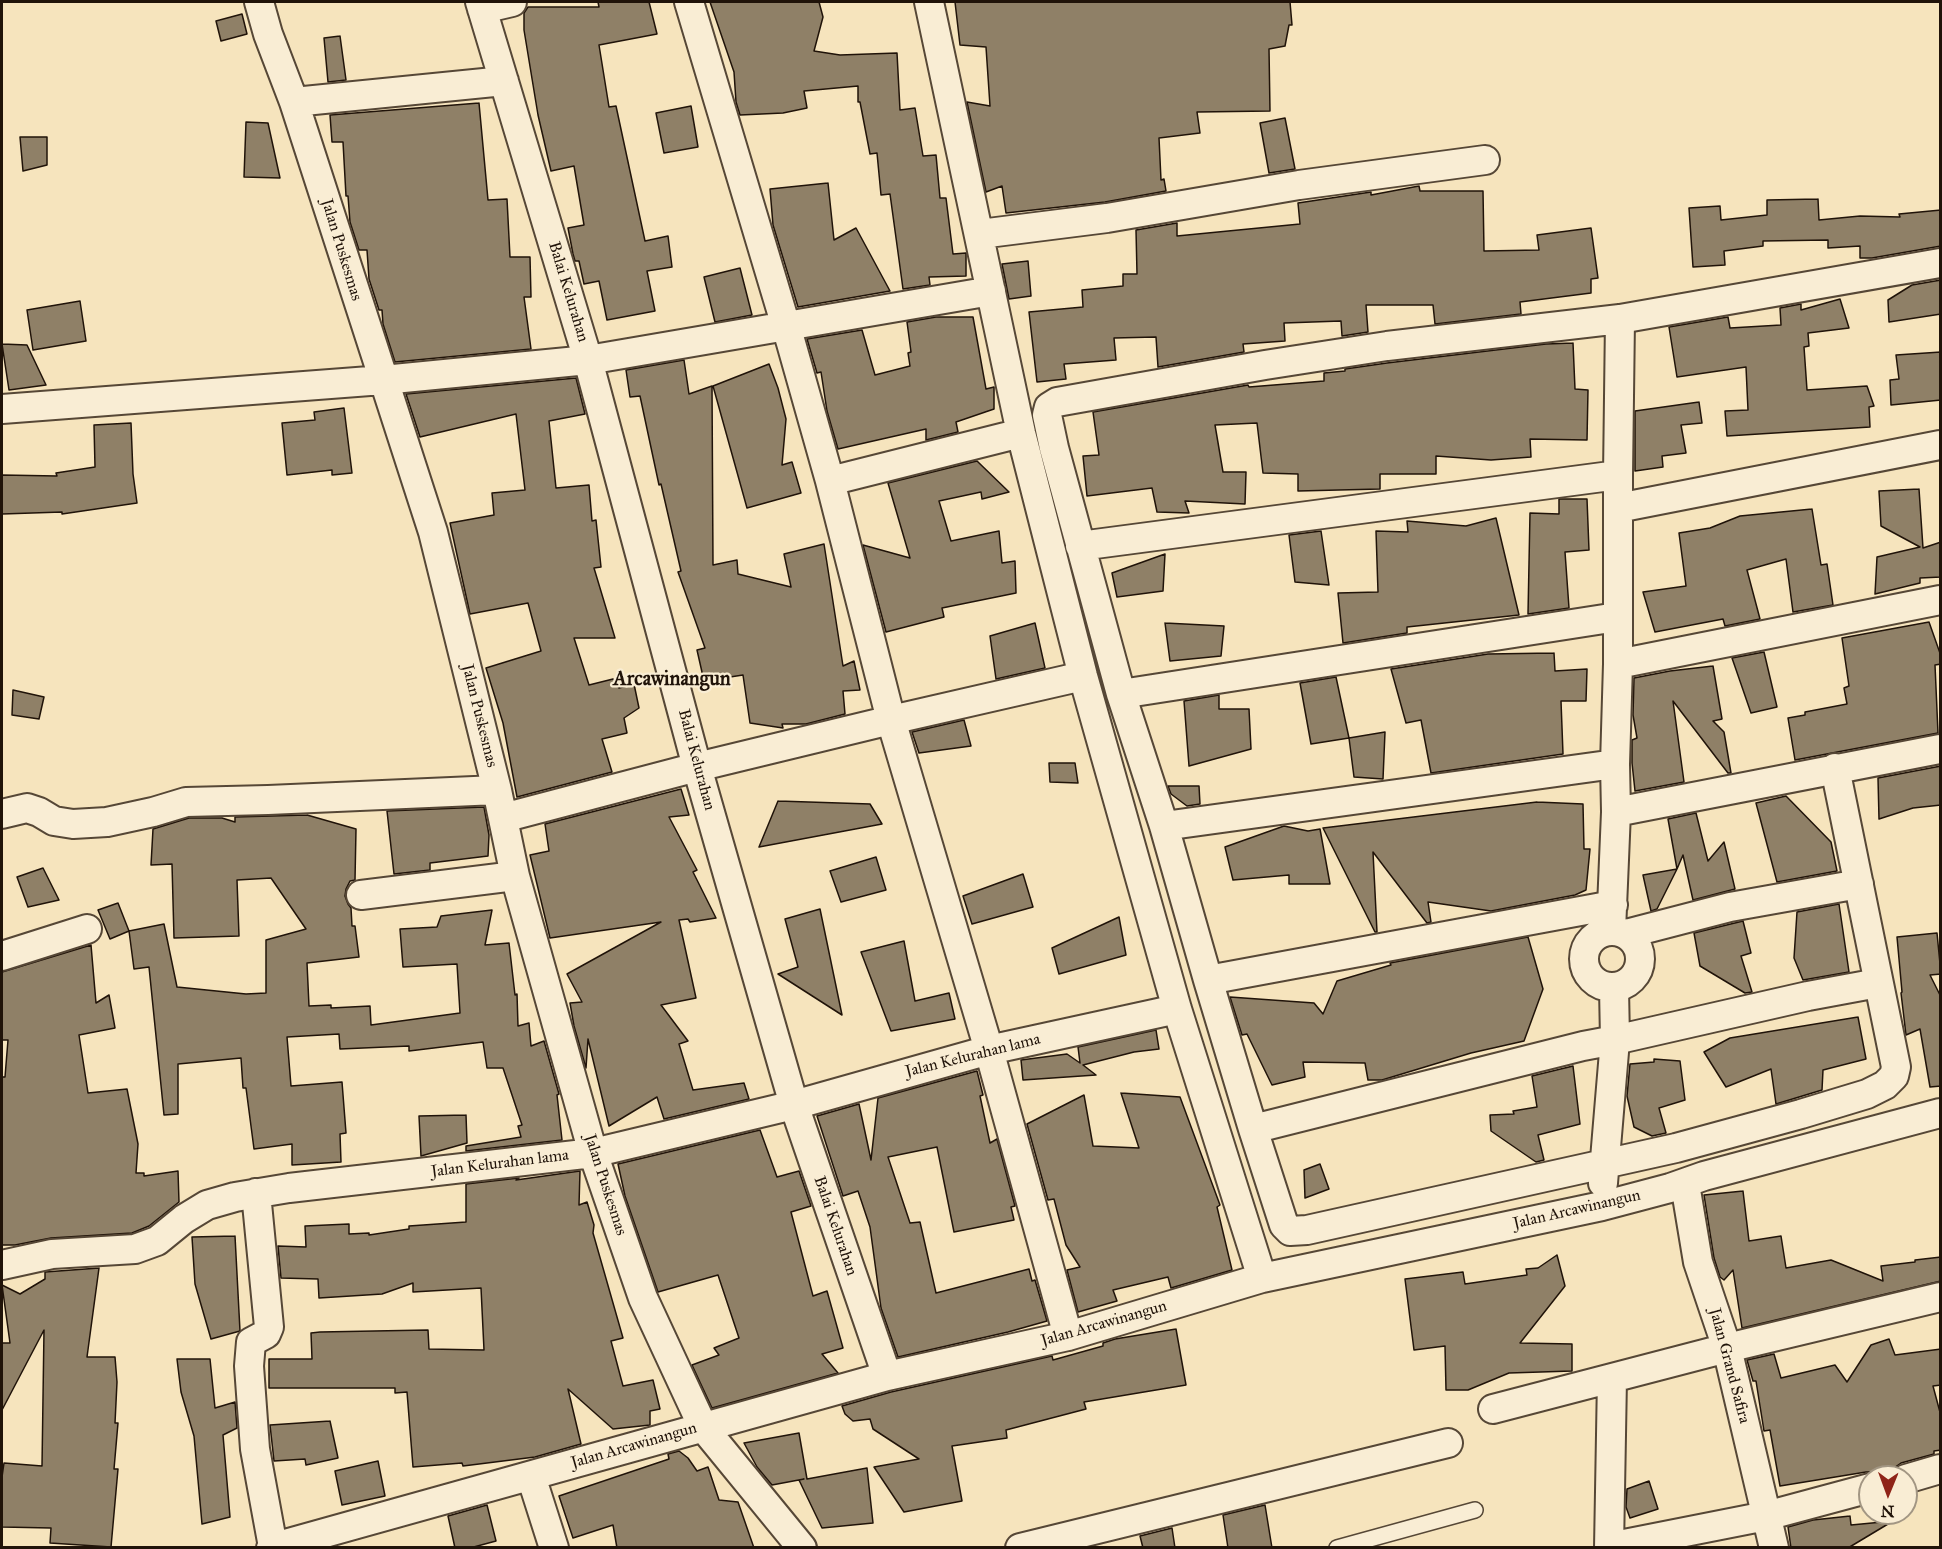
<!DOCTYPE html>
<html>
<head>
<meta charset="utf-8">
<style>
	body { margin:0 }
	#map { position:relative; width:1942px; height:1549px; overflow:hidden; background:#f6e4bd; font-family:"IM FELL Great Primer",serif }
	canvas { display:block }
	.frame { position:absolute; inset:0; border:3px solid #201309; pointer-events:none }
	.north { position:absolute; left:1858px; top:1465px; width:60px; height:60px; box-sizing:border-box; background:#f9edd4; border:2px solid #a29683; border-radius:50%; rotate:181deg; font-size:16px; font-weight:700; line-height:24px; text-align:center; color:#201309 }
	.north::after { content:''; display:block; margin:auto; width:21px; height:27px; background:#8f2418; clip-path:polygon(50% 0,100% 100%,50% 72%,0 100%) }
</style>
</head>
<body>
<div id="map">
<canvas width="1942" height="1549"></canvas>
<div class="frame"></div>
<div class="north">N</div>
</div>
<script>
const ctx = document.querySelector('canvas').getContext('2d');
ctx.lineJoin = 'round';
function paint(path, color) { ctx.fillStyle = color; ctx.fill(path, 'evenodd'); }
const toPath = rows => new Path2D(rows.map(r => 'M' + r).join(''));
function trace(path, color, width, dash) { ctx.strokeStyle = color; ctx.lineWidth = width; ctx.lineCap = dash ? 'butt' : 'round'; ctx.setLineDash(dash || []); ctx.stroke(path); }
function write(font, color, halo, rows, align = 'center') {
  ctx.font = font + ' "IM FELL Great Primer",serif'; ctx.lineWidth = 4.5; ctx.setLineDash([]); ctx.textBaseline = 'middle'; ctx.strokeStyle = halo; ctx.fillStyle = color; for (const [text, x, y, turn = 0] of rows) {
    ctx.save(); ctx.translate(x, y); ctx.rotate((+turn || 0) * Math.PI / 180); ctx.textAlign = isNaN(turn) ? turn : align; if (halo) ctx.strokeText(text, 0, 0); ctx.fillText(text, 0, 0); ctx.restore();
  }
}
const building = toPath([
	[598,2,649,2,657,34,599,45,609,107,616,106,645,241,668,236,672,267,647,271,655,311,607,320,599,281,584,284,579,261,575,261,573,254,568,228,584,225,574,166,551,171,538,115,524,30,524,13,528,7,599,7,598,2],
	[710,2,819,2,823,17,814,51,840,55,897,53,900,110,915,108,923,156,936,155,940,198,946,198,953,254,966,253,966,276,929,277,930,285,903,289,890,194,881,195,877,153,870,154,860,102,858,102,858,86,804,91,807,108,783,113,740,115,736,102,734,72,710,2],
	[955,2,1290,2,1292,25,1289,25,1285,46,1269,49,1270,111,1197,112,1200,133,1159,138,1161,180,1164,179,1166,191,1105,202,1006,213,1002,186,986,192,967,102,990,106,986,47,960,45,955,2],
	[242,14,247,34,221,41,216,21,242,14],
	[340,36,346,80,328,82,324,38,340,36],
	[479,103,488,200,507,199,510,257,530,257,531,297,524,297,531,349,395,362,383,324,382,310,379,310,369,279,367,250,359,250,350,222,348,196,346,196,343,142,332,142,330,115,479,103],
	[691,106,698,147,664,153,656,113,691,106],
	[1285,118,1295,169,1269,173,1260,123,1285,118],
	[246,122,268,123,280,178,244,177,246,122],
	[20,137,47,137,47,165,23,171,20,137],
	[828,183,834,240,856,228,890,291,798,307,773,225,770,189,828,183],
	[1419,186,1420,191,1483,191,1484,251,1539,250,1537,235,1591,228,1598,278,1591,279,1591,293,1520,302,1521,314,1435,324,1433,305,1366,305,1368,332,1342,336,1341,321,1284,323,1285,341,1243,344,1244,352,1158,367,1156,337,1114,338,1116,360,1064,364,1066,379,1037,382,1029,312,1083,307,1082,290,1123,286,1123,274,1137,274,1136,230,1177,223,1177,236,1300,224,1298,203,1371,192,1371,195,1419,186],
	[1818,199,1819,220,1860,216,1900,217,1899,214,1941,210,1941,246,1872,258,1860,258,1860,246,1828,248,1828,240,1763,241,1763,246,1724,251,1725,265,1693,267,1689,208,1720,206,1721,220,1767,215,1767,200,1818,199],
	[1028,261,1031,296,1009,299,1002,264,1028,261],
	[740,268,752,315,715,322,704,277,740,268],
	[1941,280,1941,314,1889,322,1888,300,1912,285,1941,280],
	[1840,299,1849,328,1808,333,1809,346,1804,347,1807,390,1867,386,1874,406,1869,407,1870,427,1727,436,1725,411,1748,410,1746,367,1677,377,1669,327,1728,317,1730,328,1781,325,1780,308,1801,304,1801,310,1840,299],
	[80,301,86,341,33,350,27,310,80,301],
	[936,317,973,317,986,389,994,387,994,409,956,422,958,432,926,440,926,429,838,449,827,411,821,372,817,373,807,339,862,330,875,375,910,366,908,353,911,352,907,322,936,317],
	[1573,343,1575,389,1588,390,1587,440,1530,439,1531,457,1491,460,1436,456,1436,474,1380,474,1380,489,1298,491,1298,474,1263,473,1257,423,1215,425,1223,472,1246,472,1245,504,1185,501,1189,513,1157,512,1152,488,1087,496,1083,456,1099,455,1093,412,1248,385,1249,387,1324,381,1324,373,1345,371,1345,369,1387,363,1546,344,1573,343],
	[2,344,27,345,46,385,9,390,2,344],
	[1941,352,1941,400,1891,405,1890,380,1899,379,1896,355,1941,352],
	[684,360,689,394,712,386,713,565,737,560,738,574,791,587,784,554,824,544,843,666,854,661,860,690,843,691,845,714,806,724,782,724,783,728,750,723,743,675,704,681,697,650,705,648,678,572,681,571,661,484,659,485,640,396,630,397,626,370,684,360],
	[769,364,778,388,786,419,782,465,792,462,801,493,747,508,713,386,769,364],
	[576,378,585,414,549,421,556,488,589,485,592,521,596,520,601,567,594,568,615,638,574,638,589,685,613,679,619,688,634,684,639,708,624,718,627,733,602,739,612,772,517,797,503,723,486,668,541,651,528,603,470,614,450,523,494,515,492,493,525,490,516,414,420,437,406,394,576,378],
	[1699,402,1702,423,1681,425,1686,453,1662,456,1663,467,1635,471,1635,411,1699,402],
	[344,408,352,473,332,475,332,470,287,475,282,423,315,420,314,412,344,408],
	[131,423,133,474,137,503,62,514,62,512,2,514,2,475,57,476,56,473,95,467,94,425,131,423],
	[977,461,1009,492,982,499,981,492,939,501,951,541,999,531,1002,563,1015,561,1016,593,942,608,944,617,886,632,863,545,910,558,888,483,977,461],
	[1919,489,1923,548,1941,542,1941,577,1920,578,1920,583,1875,594,1877,557,1920,547,1881,526,1879,491,1919,489],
	[1559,499,1587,499,1589,550,1565,552,1569,608,1528,614,1530,513,1559,514,1559,499],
	[1812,509,1821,565,1827,564,1833,605,1793,612,1786,559,1747,570,1760,619,1725,626,1723,619,1655,632,1643,592,1686,586,1679,533,1710,528,1740,516,1812,509],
	[1496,518,1519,615,1407,627,1407,633,1343,643,1338,593,1378,592,1376,531,1408,532,1407,521,1466,526,1496,518],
	[1321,531,1329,585,1295,582,1289,535,1321,531],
	[1165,554,1163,591,1117,597,1112,573,1165,554],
	[1929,622,1941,656,1941,664,1935,665,1938,733,1795,760,1788,718,1805,715,1805,712,1847,704,1844,688,1849,686,1842,638,1929,622],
	[1035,623,1045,668,996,679,990,636,1035,623],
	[1165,623,1224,626,1221,656,1170,661,1165,623],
	[1764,652,1777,707,1751,713,1732,658,1764,652],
	[1554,653,1555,671,1587,669,1586,701,1561,701,1563,754,1431,773,1421,720,1406,723,1391,669,1488,654,1554,653],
	[1713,666,1722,719,1713,721,1724,732,1731,773,1728,773,1673,701,1684,782,1635,791,1632,763,1632,740,1637,738,1633,715,1634,678,1670,671,1713,666],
	[1336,677,1349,738,1311,744,1300,683,1336,677],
	[13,690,44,697,39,719,12,715,13,690],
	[1219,695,1219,709,1249,709,1251,749,1189,766,1184,701,1219,695],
	[964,720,971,746,919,753,912,732,964,720],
	[1385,732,1383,779,1354,777,1349,738,1385,732],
	[1049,763,1075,763,1078,783,1050,782,1049,763],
	[1941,766,1941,805,1913,808,1879,819,1878,778,1941,766],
	[1168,786,1199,786,1200,804,1187,806,1171,794,1168,786],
	[681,789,689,815,669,817,697,870,693,872,716,918,690,922,688,919,679,920,696,998,661,1005,688,1041,679,1044,693,1090,744,1083,749,1099,664,1119,657,1097,609,1126,588,1039,586,1068,574,1026,570,1003,582,1002,567,974,661,922,550,938,530,855,549,851,545,824,681,789],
	[1786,796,1831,842,1837,871,1777,882,1756,803,1786,796],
	[778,801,870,804,882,824,759,847,778,801],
	[1537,802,1583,804,1584,849,1590,849,1586,890,1575,895,1491,911,1428,902,1431,922,1427,923,1373,852,1377,932,1375,932,1323,828,1537,802],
	[484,807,489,835,488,856,430,863,430,870,394,874,387,811,484,807],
	[1696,813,1708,861,1724,842,1735,889,1693,900,1683,855,1677,869,1668,819,1696,813],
	[307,815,356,829,355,880,350,881,346,889,345,896,348,904,351,908,352,926,355,926,359,957,307,963,309,1006,331,1005,331,1008,370,1006,371,1025,460,1013,457,964,403,967,400,929,437,927,441,916,492,910,485,945,509,943,515,995,517,994,518,1026,529,1023,531,1046,544,1041,559,1094,557,1095,562,1140,466,1151,466,1146,521,1137,518,1126,522,1125,503,1068,487,1068,483,1042,409,1051,409,1046,340,1049,339,1034,287,1037,291,1086,342,1082,346,1133,340,1134,341,1162,292,1165,292,1144,254,1149,246,1088,243,1088,241,1058,178,1064,178,1114,164,1115,149,967,134,969,129,931,164,924,177,987,246,994,266,993,266,940,306,929,271,878,237,880,239,936,174,938,172,864,151,865,153,829,189,818,222,818,235,822,235,817,307,815],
	[1284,826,1308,831,1320,829,1330,884,1289,884,1289,875,1233,880,1225,847,1284,826],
	[876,857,886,890,841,902,830,871,876,857],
	[43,868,59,900,28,907,17,877,43,868],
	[1677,869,1657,909,1651,911,1643,875,1677,869],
	[1023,874,1033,907,972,924,963,896,1023,874],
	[118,903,129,931,110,939,98,910,118,903],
	[1839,904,1849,972,1803,980,1794,958,1797,912,1839,904],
	[820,909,842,1015,778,974,798,967,785,919,820,909],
	[1119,917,1126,955,1059,974,1052,948,1119,917],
	[1743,921,1751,953,1741,956,1752,992,1745,993,1700,966,1694,933,1743,921],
	[1937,933,1941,974,1930,975,1941,997,1941,1086,1930,1087,1920,1029,1906,1035,1901,993,1902,992,1897,937,1937,933],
	[1528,937,1543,989,1524,1041,1471,1053,1382,1080,1368,1080,1365,1063,1303,1062,1305,1077,1272,1085,1247,1034,1242,1035,1230,997,1314,1003,1323,1014,1337,981,1391,965,1390,963,1528,937],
	[904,941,915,1001,949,993,955,1019,891,1031,861,952,904,941],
	[91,945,96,1003,109,995,115,1028,79,1035,88,1093,127,1089,138,1144,136,1173,144,1173,144,1176,178,1171,179,1202,149,1226,132,1233,51,1238,15,1245,2,1245,2,1077,5,1077,8,1040,2,1040,2,972,91,945],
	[1858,1017,1866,1059,1823,1070,1822,1090,1776,1104,1771,1069,1726,1087,1704,1052,1730,1038,1858,1017],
	[1156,1030,1159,1049,1134,1052,1083,1065,1096,1075,1023,1080,1021,1060,1067,1054,1080,1063,1078,1047,1156,1030],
	[1654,1059,1680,1061,1685,1100,1659,1108,1666,1133,1652,1136,1634,1127,1627,1096,1630,1064,1654,1062,1654,1059],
	[1573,1066,1580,1124,1538,1135,1544,1160,1536,1162,1491,1131,1490,1115,1514,1114,1513,1111,1537,1107,1532,1076,1573,1066],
	[977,1071,983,1095,980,1096,990,1143,997,1139,1015,1206,1011,1207,1014,1220,954,1232,937,1147,888,1157,910,1223,920,1222,936,1293,1029,1269,1032,1281,1035,1280,1047,1321,1008,1332,898,1357,881,1308,870,1227,858,1191,843,1196,817,1116,859,1104,871,1160,878,1098,977,1071],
	[1121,1093,1180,1097,1220,1205,1217,1207,1232,1270,1171,1288,1168,1277,1113,1290,1117,1301,1078,1312,1067,1270,1080,1267,1066,1245,1054,1199,1048,1200,1027,1124,1084,1095,1093,1146,1139,1148,1121,1093],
	[466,1115,467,1143,421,1156,419,1116,466,1115],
	[760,1130,777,1177,799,1171,811,1206,791,1212,813,1296,827,1291,843,1348,822,1354,838,1373,712,1408,692,1365,719,1355,714,1348,739,1338,718,1275,658,1292,625,1196,618,1164,760,1130],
	[1320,1164,1329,1189,1305,1198,1304,1170,1320,1164],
	[580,1171,579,1205,587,1202,594,1225,593,1233,623,1338,611,1341,623,1386,653,1380,660,1409,650,1411,650,1425,613,1429,568,1389,581,1444,535,1457,463,1466,462,1463,413,1467,407,1392,395,1393,395,1388,269,1388,269,1359,312,1359,311,1333,320,1332,428,1330,429,1349,484,1350,481,1288,413,1292,413,1283,382,1294,319,1298,318,1279,281,1278,278,1246,306,1247,305,1226,349,1224,349,1234,369,1233,369,1235,409,1229,409,1226,466,1222,466,1184,519,1178,516,1180,580,1171],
	[1743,1191,1749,1241,1781,1236,1786,1268,1831,1260,1883,1281,1881,1266,1915,1262,1915,1260,1941,1257,1941,1281,1742,1328,1733,1270,1724,1280,1720,1277,1714,1258,1704,1195,1743,1191],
	[235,1236,240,1331,211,1339,195,1284,192,1237,235,1236],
	[1557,1255,1565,1286,1520,1343,1572,1344,1572,1371,1509,1373,1468,1390,1446,1390,1445,1346,1414,1350,1405,1279,1463,1272,1465,1284,1527,1275,1526,1269,1538,1268,1557,1255],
	[99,1268,87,1357,115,1357,117,1382,115,1423,118,1423,114,1469,118,1469,111,1547,50,1543,51,1528,2,1527,2,1477,4,1463,42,1466,44,1330,2,1410,2,1343,10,1343,2,1285,20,1294,45,1279,45,1272,99,1268],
	[1176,1329,1186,1385,1084,1402,1086,1409,1006,1430,1007,1438,952,1446,962,1501,904,1512,874,1467,919,1459,873,1429,870,1419,853,1421,845,1414,842,1406,891,1392,1052,1356,1053,1360,1103,1346,1103,1343,1115,1339,1176,1329],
	[1889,1339,1895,1355,1941,1349,1941,1385,1933,1386,1941,1416,1941,1450,1934,1451,1934,1454,1901,1463,1894,1468,1890,1477,1882,1477,1875,1472,1866,1472,1780,1486,1770,1430,1764,1431,1756,1381,1753,1381,1747,1360,1774,1354,1781,1378,1835,1365,1847,1382,1871,1345,1889,1339],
	[177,1359,210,1359,215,1408,235,1402,237,1428,223,1435,230,1517,202,1524,194,1436,181,1392,177,1359],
	[330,1421,338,1458,306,1465,305,1459,274,1461,270,1425,330,1421],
	[799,1433,807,1479,867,1468,873,1523,822,1528,799,1480,804,1479,772,1485,757,1467,744,1443,799,1433],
	[679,1451,688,1458,697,1471,708,1467,719,1500,738,1502,754,1548,617,1548,613,1525,573,1538,559,1496,669,1459,668,1454,679,1451],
	[378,1461,385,1496,342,1505,335,1471,378,1461],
	[1649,1481,1658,1509,1630,1518,1626,1507,1627,1489,1649,1481],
	[487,1505,496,1541,470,1548,455,1548,448,1516,487,1505],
	[1265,1505,1272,1548,1228,1548,1223,1515,1265,1505],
	[1850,1516,1851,1525,1893,1521,1848,1548,1791,1548,1788,1527,1813,1520,1850,1516],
	[1172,1528,1175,1548,1143,1548,1140,1536,1172,1528]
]);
const lane = toPath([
	[1337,1548,1475,1510]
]);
const street = toPath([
	[259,2,268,34,294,102,433,532,497,790,515,876,593,1153,643,1298,703,1427,802,1548],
	[480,2,588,360,697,767,794,1105,887,1376],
	[689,2,791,343,830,481,891,720,989,1050,1068,1336],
	[929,2,1021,433,1083,676,1177,1009,1262,1278],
	[482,9,512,2],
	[294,102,504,81],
	[980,234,1107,218,1299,185,1485,160],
	[2,409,383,380,588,360,991,291],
	[830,481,1021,433],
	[1618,508,1940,445],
	[1080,546,1618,475],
	[1618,664,1940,600],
	[1121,694,1617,617],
	[1835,768,1896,1067,1894,1076,1885,1085,1867,1094,1801,1114,1676,1148,1307,1230,1290,1231,1284,1225,1253,1129,1208,980,1164,826,1121,694,1054,448,1047,415,1049,407,1057,402,1265,365,1387,346,1620,319,1940,263],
	[1616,812,1940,749],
	[2,814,27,808,39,812,54,821,73,824,107,822,153,812,186,802,268,800,497,790],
	[503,818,697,767,891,720,1083,676],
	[1164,826,1615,764],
	[361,895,515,876],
	'1584 959a28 28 0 1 1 56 0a28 28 0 1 1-56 0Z',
	[1611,931,1616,812,1615,764,1618,664,1618,475,1620,319],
	[1626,934,1730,907,1859,884],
	[2,956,87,929],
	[1208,980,1613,905],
	[1253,1129,1583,1046,1615,1040,1808,996,1878,983],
	[1603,1183,1615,1040,1614,988],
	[1685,1184,1698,1262,1727,1348,1774,1548],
	[256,1193,269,1327,266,1334,251,1342,249,1366,255,1449,273,1547],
	[2,1265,52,1254,135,1249,157,1241,184,1219,207,1205,235,1197,289,1188,593,1153,794,1105,989,1050,1177,1009],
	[1493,1409,1727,1348,1940,1297],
	[531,1476,554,1548],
	[1906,1479,1940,1469],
	[1609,1547,1766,1516,1870,1488],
	[271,1548,887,1376,1068,1336,1262,1278,1602,1206,1670,1188,1704,1176,1940,1113],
	[1020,1548,1448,1443],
	[1609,1548,1612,1378]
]);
const streetNames = [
	["Jalan Puskesmas",341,250,73],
	["Balai Kelurahan",568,292,73],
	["Jalan Puskesmas",479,716,76],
	["Balai Kelurahan",696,760,75],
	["Jalan Kelurahan lama",973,1056,-14],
	["Jalan Kelurahan lama",500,1164,-7],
	["Jalan Puskesmas",605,1185,72],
	["Jalan Arcawinangun",1577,1210,-13],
	["Balai Kelurahan",835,1226,71],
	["Jalan Arcawinangun",1104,1324,-16],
	["Jalan Grand Safira",1729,1366,75],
	["Jalan Arcawinangun",634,1446,-16]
];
const quarterNames = [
	["Arcawinangun",672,680]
];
paint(building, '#8f8067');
trace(building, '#201309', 1.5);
trace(lane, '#564736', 18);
trace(street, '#564736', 32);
trace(lane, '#f9edd4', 15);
trace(street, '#f9edd4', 28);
write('16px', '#201309', '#f9edd4', streetNames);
write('bold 20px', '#201309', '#f9edd4', quarterNames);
</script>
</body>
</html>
